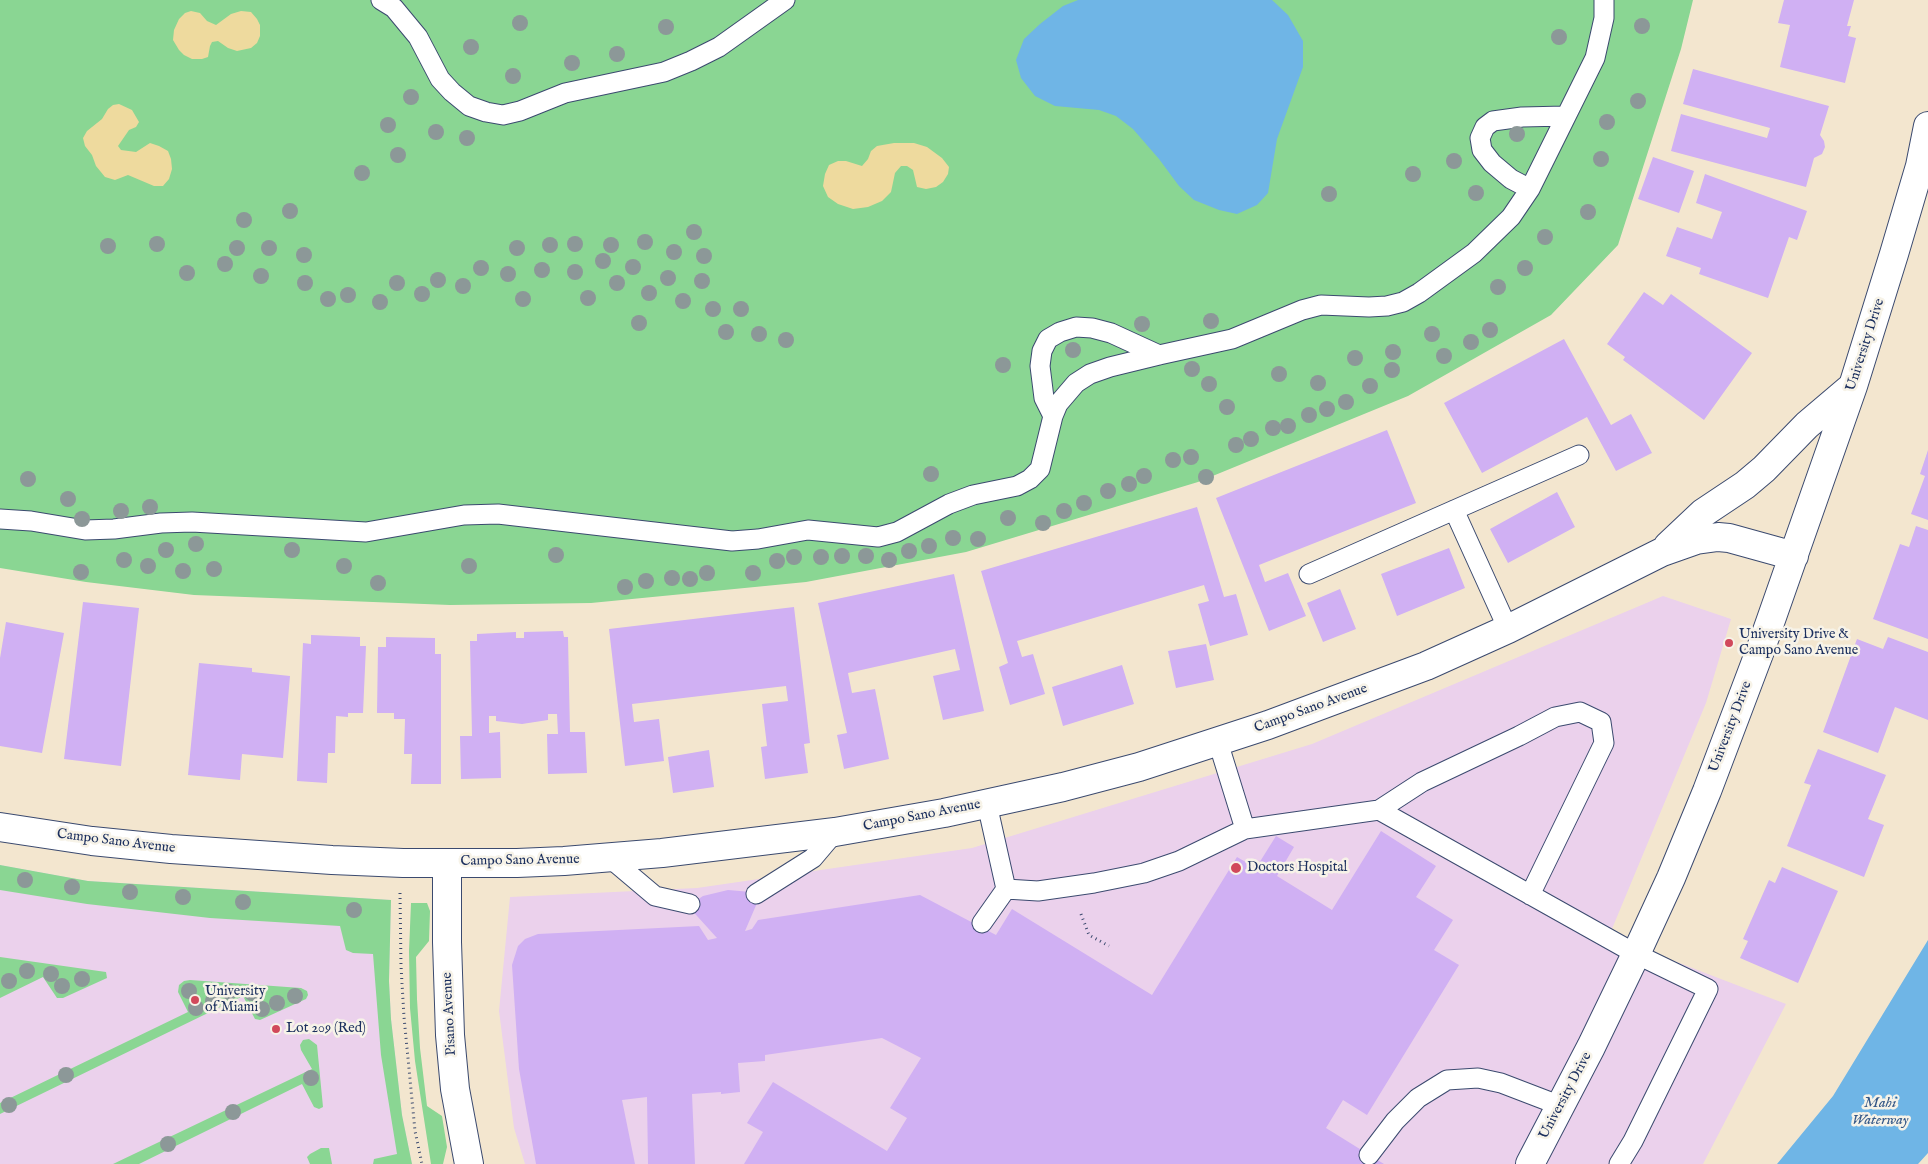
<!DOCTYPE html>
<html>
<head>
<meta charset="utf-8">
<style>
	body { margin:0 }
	canvas { display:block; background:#f3e6cf }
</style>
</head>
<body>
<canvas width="1928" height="1164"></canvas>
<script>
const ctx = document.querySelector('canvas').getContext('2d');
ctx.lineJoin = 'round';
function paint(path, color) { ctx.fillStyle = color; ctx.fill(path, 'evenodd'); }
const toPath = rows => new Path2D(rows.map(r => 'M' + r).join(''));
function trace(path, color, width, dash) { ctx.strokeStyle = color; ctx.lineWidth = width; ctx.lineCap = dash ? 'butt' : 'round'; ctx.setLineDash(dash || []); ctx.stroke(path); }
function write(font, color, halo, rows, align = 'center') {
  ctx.font = font + ' "IM FELL English",serif'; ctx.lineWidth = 5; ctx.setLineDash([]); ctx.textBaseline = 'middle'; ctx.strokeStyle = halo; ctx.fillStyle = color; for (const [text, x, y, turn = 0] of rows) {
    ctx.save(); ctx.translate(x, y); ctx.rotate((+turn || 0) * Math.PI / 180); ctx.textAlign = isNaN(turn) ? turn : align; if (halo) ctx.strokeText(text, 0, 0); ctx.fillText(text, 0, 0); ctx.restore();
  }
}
const built = toPath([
	[1663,596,1731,619,1706,703,1609,936,1786,1004,1703,1164,525,1164,514,1128,499,1011,510,897,697,888,972,848,1312,744],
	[0,865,88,881,391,900,389,981,391,1019,402,1115,412,1164,0,1164]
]);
const green = toPath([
	[0,0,1693,0,1681,49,1618,245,1551,315,1408,396,1198,482,966,552,806,582,591,603,450,605,194,595,86,582,0,568],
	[0,865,88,881,391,900,389,981,391,1019,402,1115,412,1164,373,1164,374,1159,397,1154,381,1055,373,954,353,953,346,950,340,926,210,918,87,904,0,890],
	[411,903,427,903,430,911,429,941,416,957,417,999,420,1048,427,1106,442,1116,447,1147,443,1164,431,1164,415,1061,410,1008,409,951],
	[0,957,106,972,107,978,63,998,57,998,43,977,0,998],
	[190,980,301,988,307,991,308,995,306,999,260,1020,255,1019,243,996,0,1114,0,1103,188,1012,178,992,179,985,184,981],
	[309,1039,317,1045,323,1107,319,1109,314,1107,302,1084,139,1164,113,1164,312,1069,301,1050,300,1045,303,1040],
	[321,1148,329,1148,332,1164,310,1164,307,1157,310,1154]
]);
const sand = toPath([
	[191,11,200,13,207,21,216,25,231,14,241,11,251,12,257,19,260,25,260,36,257,43,251,48,237,51,228,48,218,41,212,42,210,46,208,57,202,59,192,59,184,55,179,50,173,40,174,30,179,19,185,13],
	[119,104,132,110,139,122,136,127,129,130,118,146,121,150,136,152,150,143,159,146,168,151,171,159,172,169,169,179,163,186,154,186,128,175,115,180,105,177,96,166,92,155,85,146,83,138,87,131,102,119,108,109,113,105],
	[894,143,914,143,927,147,942,158,949,167,948,174,943,182,936,187,926,189,917,187,913,170,907,166,901,166,895,173,891,192,882,201,868,207,853,209,838,204,828,197,823,186,825,174,829,165,838,161,846,161,862,166,868,159,871,151,877,146]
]);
const water = toPath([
	[1078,0,1272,0,1288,15,1303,41,1303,67,1277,139,1268,193,1257,205,1237,214,1219,210,1194,200,1179,186,1159,159,1133,129,1116,116,1099,110,1055,106,1035,96,1021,78,1016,60,1024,39,1040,24,1063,6],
	[1928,940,1928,1153,1918,1164,1777,1164,1833,1096]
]);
const building = toPath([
	[1784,0,1854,0,1847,26,1851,26,1848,36,1856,38,1845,83,1780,67,1790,25,1778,23],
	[1693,69,1829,106,1820,135,1824,141,1825,147,1822,154,1814,158,1806,187,1671,151,1681,114,1767,138,1770,128,1683,104],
	[1653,157,1694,171,1679,213,1638,199],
	[1705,174,1807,211,1797,240,1789,237,1768,298,1699,274,1701,268,1666,256,1677,227,1712,239,1722,212,1696,203],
	[1644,292,1663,305,1671,294,1752,353,1704,420,1623,360,1625,357,1607,344],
	[1564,339,1611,425,1631,414,1652,453,1616,471,1587,417,1482,473,1444,403],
	[1387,430,1416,503,1259,565,1265,582,1288,573,1306,616,1269,631,1216,498],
	[1928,450,1928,520,1911,514,1925,476,1920,474],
	[1557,492,1575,527,1508,563,1490,529],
	[1197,507,1224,597,1236,594,1248,635,1210,646,1198,604,1209,601,1204,585,1017,641,1022,657,1033,654,1045,694,1010,705,999,667,1008,663,981,571],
	[1916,526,1928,530,1928,639,1873,619,1900,544,1909,547],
	[1449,548,1465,588,1397,616,1381,574],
	[954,574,984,711,943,720,933,676,960,670,955,649,848,673,852,693,875,689,889,759,844,769,837,735,847,733,818,603],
	[1340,589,1356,629,1323,642,1307,603],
	[83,602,139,608,121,766,64,759],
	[794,607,810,743,804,744,808,773,765,779,761,747,767,746,762,704,788,701,786,686,632,704,634,722,659,719,664,761,625,766,609,629],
	[6,622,64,633,42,753,0,746,0,658],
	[563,631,564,637,568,637,570,732,585,732,587,773,548,774,547,734,558,734,557,714,548,714,548,720,522,724,496,721,496,716,489,716,489,733,500,732,501,778,461,779,460,736,472,736,470,641,477,641,477,634,516,632,516,638,524,638,524,632],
	[311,635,360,637,360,646,366,646,363,713,348,713,348,717,336,716,335,753,328,753,327,783,297,781,303,643,311,644],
	[386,637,435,638,435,654,441,654,441,784,411,784,412,754,404,754,405,719,394,719,394,713,377,713,378,647,386,647],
	[1888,637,1928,652,1928,720,1895,707,1878,753,1823,732,1857,639,1883,649],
	[1206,644,1214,680,1176,688,1168,651],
	[199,663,252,668,252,672,290,676,283,758,242,754,240,780,188,775],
	[1122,665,1134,704,1063,726,1052,687],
	[1818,749,1886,775,1868,819,1884,825,1864,877,1787,846,1811,785,1804,783],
	[709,750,714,787,673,793,668,757],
	[1381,831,1436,866,1416,897,1453,920,1434,950,1459,965,1367,1115,1343,1100,1326,1128,1384,1164,744,1164,763,1132,747,1123,773,1082,887,1151,907,1118,890,1108,921,1058,882,1038,765,1055,765,1061,738,1063,740,1092,721,1094,721,1092,692,1094,695,1164,648,1164,647,1097,622,1100,635,1164,536,1164,519,1069,512,965,518,946,525,939,538,934,699,926,708,940,717,938,688,906,703,896,728,890,751,892,760,896,745,931,752,929,758,920,920,895,996,935,1012,909,1152,995,1237,857,1256,868,1276,836,1294,847,1277,876,1332,910],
	[1782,867,1838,891,1798,983,1740,958,1748,941,1743,939,1769,880,1775,883]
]);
const path = toPath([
	[400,893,401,966,404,1017,415,1131,422,1164],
	[1081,914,1089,935,1109,946]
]);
const service = toPath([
	[381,0,394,8,418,37,440,79,452,92,469,106,486,112,503,115,520,111,565,93,664,72,691,61,719,47,785,0],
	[1530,189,1511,179,1492,163,1482,150,1480,138,1485,127,1493,121,1522,117,1565,116],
	[1053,416,1044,398,1040,366,1042,351,1048,339,1060,332,1076,327,1092,328,1111,333,1159,355],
	[1454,510,1508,629],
	[0,519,31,521,85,530,114,529,161,523,192,522,366,532,464,515,498,514,732,541,758,539,808,530,878,537,897,532,949,504,973,495,1017,486,1030,479,1040,469,1053,416,1058,404,1076,383,1090,374,1110,367,1159,355,1232,339,1302,310,1321,305,1369,307,1387,306,1403,302,1419,293,1474,253,1511,217,1530,189,1595,58,1604,18,1604,0],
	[1309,574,1579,455],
	[1218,742,1245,829,1379,810,1422,782,1519,736,1555,717,1580,712,1601,722,1604,743,1530,895],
	[987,804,1006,889,1038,891,1094,883,1144,873,1179,861,1245,829],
	[1379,810,1636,954,1708,989,1633,1141,1619,1164],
	[610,858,655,896,690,904],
	[756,894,813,858,835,832],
	[982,923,1006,889],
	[1369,1155,1395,1121,1418,1098,1447,1080,1478,1078,1501,1083,1561,1106]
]);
const tertiary = toPath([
	[1668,546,1703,513,1745,485,1764,469,1807,425,1853,386],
	[0,827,92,841,171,849,332,860,403,863,517,863,564,861,662,853,835,832,944,813,1063,787,1139,767,1268,725,1426,666,1508,629,1662,552,1696,540,1718,537,1729,538,1794,556],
	[447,863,447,942,450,1035,455,1089,469,1164],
	[1530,1164,1591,1047,1636,954,1671,878,1707,791,1760,651,1853,386,1894,254,1920,166,1928,126]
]);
const trees = [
	[520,23],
	[1642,26],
	[666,27],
	[1559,37],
	[471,47],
	[617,54],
	[572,63],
	[513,76],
	[411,97],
	[1638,101],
	[1607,122],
	[388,125],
	[436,132],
	[1517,134],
	[467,138],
	[398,155],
	[1601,159],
	[1454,161],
	[362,173],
	[1413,174],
	[1476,193],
	[1329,194],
	[290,211],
	[1588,212],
	[244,220],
	[694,232],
	[1545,237],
	[645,242],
	[157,244],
	[575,244],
	[550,245],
	[611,245],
	[108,246],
	[237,248],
	[269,248],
	[517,248],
	[674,252],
	[304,255],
	[704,256],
	[603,261],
	[225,264],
	[633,267],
	[481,268],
	[1525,268],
	[542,270],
	[575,272],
	[187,273],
	[508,274],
	[261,276],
	[668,278],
	[438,280],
	[702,281],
	[305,283],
	[397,283],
	[617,283],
	[463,286],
	[1498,287],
	[649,293],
	[422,294],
	[348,295],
	[588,298],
	[328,299],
	[523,299],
	[683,301],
	[380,302],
	[713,309],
	[741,309],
	[1211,321],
	[639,323],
	[1142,324],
	[1490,330],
	[726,332],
	[759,334],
	[1432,334],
	[786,340],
	[1471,342],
	[1073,350],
	[1393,352],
	[1444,356],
	[1355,358],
	[1003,365],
	[1192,369],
	[1392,370],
	[1279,374],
	[1318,383],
	[1209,384],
	[1370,386],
	[1346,402],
	[1227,407],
	[1327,409],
	[1309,415],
	[1288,426],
	[1273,428],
	[1251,439],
	[1236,445],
	[1191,457],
	[1173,460],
	[931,474],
	[1144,476],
	[1206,477],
	[28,479],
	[1129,484],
	[1108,491],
	[68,499],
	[1084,503],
	[150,507],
	[121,511],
	[1064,511],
	[1008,518],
	[82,519],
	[1043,523],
	[953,538],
	[978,539],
	[196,544],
	[929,546],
	[166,550],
	[292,550],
	[909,551],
	[556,555],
	[842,556],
	[866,556],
	[794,557],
	[821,557],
	[124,560],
	[889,560],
	[777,561],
	[148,566],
	[344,566],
	[469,566],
	[214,569],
	[183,571],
	[81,572],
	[707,573],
	[753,573],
	[672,578],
	[690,579],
	[646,581],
	[378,583],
	[625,587],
	[25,880],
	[72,887],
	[130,892],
	[183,897],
	[243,902],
	[354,910],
	[27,971],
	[51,974],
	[82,979],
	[9,981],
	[62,986],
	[189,991],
	[229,992],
	[252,993],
	[295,996],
	[213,1001],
	[277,1003],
	[196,1008],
	[262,1009],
	[66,1075],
	[311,1078],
	[9,1105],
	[233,1112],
	[168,1144]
];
const markers = [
	[1729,643,5,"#d1495b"],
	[1236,868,6,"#d1495b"],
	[195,1000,5,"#d1495b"],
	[276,1029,5,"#d1495b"]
];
const streetNames = [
	["University Drive",1866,345,-72],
	["Campo Sano Avenue",1311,709,-20],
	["University Drive",1731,727,-69],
	["Campo Sano Avenue",922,816,-11],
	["Campo Sano Avenue",116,842,7],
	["Campo Sano Avenue",520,861,-1],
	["Pisano Avenue",450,1014,-93],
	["University Drive",1566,1096,-62]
];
const poiNames = [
	["University Drive &",1739,635],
	["Campo Sano Avenue",1739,651],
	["Doctors Hospital",1247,868],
	["University",205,992],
	["of Miami",205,1008],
	["Lot 209 (Red)",286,1029]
];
const waterNames = [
	["Mahi",1880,1104],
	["Waterway",1880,1121]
];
paint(built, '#ebd1ec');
paint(green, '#8ad693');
paint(sand, '#eeda9e');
paint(water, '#6fb5e6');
paint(building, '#d0b0f3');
trace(service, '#3b4a6f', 21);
trace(tertiary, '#3b4a6f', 30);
trace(path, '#3b4a6f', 3, [1, 4]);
trace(service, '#fff', 19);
trace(tertiary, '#fff', 28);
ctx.fillStyle = '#8c9898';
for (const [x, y] of trees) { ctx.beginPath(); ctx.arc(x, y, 8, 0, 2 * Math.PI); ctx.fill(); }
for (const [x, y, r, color] of markers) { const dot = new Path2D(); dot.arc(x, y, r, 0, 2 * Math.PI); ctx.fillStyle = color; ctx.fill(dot); trace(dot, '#f7f3e8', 2); }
write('14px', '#1b2f5e', '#f7f3e8', streetNames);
write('14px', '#1b2f5e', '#f7f3e8', poiNames, 'left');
write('italic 15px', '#345787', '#f7f3e8', waterNames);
</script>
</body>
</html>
